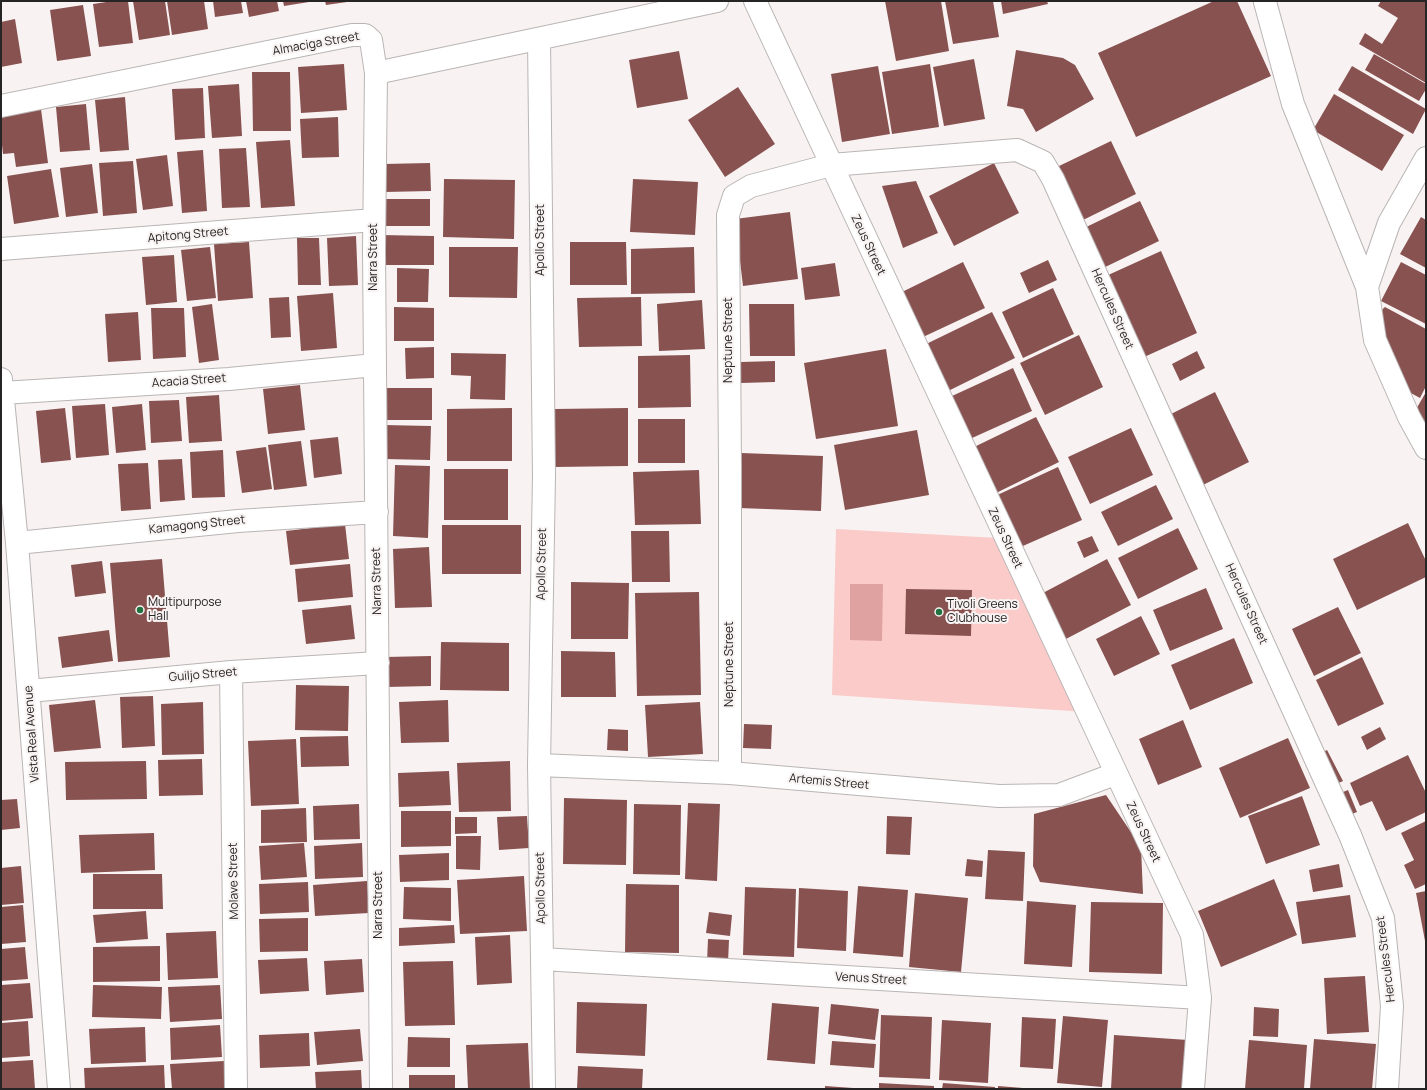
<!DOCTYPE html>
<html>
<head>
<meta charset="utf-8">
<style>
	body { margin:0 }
	#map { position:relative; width:1427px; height:1090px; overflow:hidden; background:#f8f3f2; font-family:Manrope,sans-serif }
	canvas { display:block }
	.frame { position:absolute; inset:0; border:2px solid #262424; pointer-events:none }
</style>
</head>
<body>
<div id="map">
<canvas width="1427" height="1090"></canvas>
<div class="frame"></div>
</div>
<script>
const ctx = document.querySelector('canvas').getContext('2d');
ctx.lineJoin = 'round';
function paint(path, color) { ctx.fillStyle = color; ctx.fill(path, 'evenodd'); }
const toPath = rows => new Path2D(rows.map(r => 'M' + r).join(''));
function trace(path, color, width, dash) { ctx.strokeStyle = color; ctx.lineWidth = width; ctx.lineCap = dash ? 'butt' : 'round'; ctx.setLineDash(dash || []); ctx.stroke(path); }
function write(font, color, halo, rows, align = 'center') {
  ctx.font = font + ' Manrope,sans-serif'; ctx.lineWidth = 4; ctx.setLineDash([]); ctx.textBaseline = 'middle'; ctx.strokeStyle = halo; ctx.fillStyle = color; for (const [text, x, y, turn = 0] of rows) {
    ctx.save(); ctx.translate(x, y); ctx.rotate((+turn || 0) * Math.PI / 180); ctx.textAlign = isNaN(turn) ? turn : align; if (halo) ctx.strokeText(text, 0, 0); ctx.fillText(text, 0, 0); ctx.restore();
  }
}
const green = toPath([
	[836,529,998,538,1086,712,832,695]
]);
const water = toPath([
	[883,584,882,641,850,640,850,584]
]);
const building = toPath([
	[113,1,128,1,133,43,99,47,93,4],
	[133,1,165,1,170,35,139,40],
	[167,1,204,1,208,29,172,35],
	[213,1,241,1,243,13,215,17],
	[246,1,277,1,279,11,249,17],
	[283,1,309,1,309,2,284,6],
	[325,1,347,1,347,2,326,5],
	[885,1,941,1,949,51,896,61],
	[945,1,993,1,999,37,953,44],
	[1001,1,1047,1,1048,4,1003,14],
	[1214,1,1237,1,1271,76,1136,137,1098,53],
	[1381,1,1426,1,1426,83,1359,44,1365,33,1382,44,1398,18,1378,6],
	[83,5,91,56,57,61,50,10],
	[15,19,22,63,1,67,1,22],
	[1016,50,1063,58,1075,65,1094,99,1036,132,1023,109,1007,106],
	[679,51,688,99,637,108,629,60],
	[1374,54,1426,84,1426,89,1419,101,1365,70],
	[974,59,985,119,944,126,933,67],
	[344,64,347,110,301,113,298,67],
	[930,64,939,127,892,134,882,72],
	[878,66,890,134,842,142,831,74],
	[1352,66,1426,109,1413,134,1338,90],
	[252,72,290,72,291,131,253,131],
	[239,84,242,136,212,138,208,86],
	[738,87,775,144,725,177,688,120],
	[203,88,205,138,175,140,172,89],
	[1334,94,1404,135,1382,171,1313,130],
	[125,97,129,150,100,152,95,100],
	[86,104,90,150,60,152,56,107],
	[41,109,48,163,16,167,14,153,3,154,1,136,1,114],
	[338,117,339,157,302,158,300,119],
	[290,140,295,206,261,208,256,142],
	[1111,141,1136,194,1083,220,1057,167],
	[246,148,250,207,222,208,219,149],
	[203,150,207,211,182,213,177,152],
	[167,155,173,206,143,210,136,159],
	[133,161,137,213,103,216,99,163],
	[430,163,431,191,385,192,384,164],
	[994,163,1019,213,954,246,929,196],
	[92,164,98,213,66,217,60,168],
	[51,169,59,217,14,224,7,176],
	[444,179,515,180,514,239,443,237],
	[633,179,698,182,695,235,630,232],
	[916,181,938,233,903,248,882,186],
	[386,199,430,199,430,226,385,226],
	[1140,201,1159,241,1097,271,1078,231],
	[790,212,798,279,743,286,735,219],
	[1421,217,1426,220,1426,268,1400,254],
	[380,235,434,236,434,265,380,265],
	[356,236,358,285,329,286,327,238],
	[297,238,319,238,321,285,298,285],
	[249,242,253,298,218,301,214,244],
	[570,242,626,242,627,285,570,285],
	[210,247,216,298,187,301,181,250],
	[449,247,518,247,517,298,449,297],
	[694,247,695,293,631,294,631,249],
	[1161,251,1197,333,1142,358,1106,276],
	[174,255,177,302,146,305,142,257],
	[1048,260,1057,280,1029,293,1020,273],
	[963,262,985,308,923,337,902,292],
	[1401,262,1426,275,1426,324,1381,301],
	[835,263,840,296,805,300,801,268],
	[397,268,429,269,428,302,397,302],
	[1053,288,1074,334,1023,358,1002,312],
	[333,293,337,348,301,351,297,296],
	[289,297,291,337,271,338,269,298],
	[641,297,642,346,579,347,577,298],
	[702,300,705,349,659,351,657,304],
	[212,304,219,360,199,363,192,307],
	[749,304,794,304,795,356,750,356],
	[394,307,434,308,434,341,394,341],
	[1385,307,1426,329,1426,386,1420,398,1396,385,1402,373,1374,317],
	[151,308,184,308,186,357,153,359],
	[138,312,141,360,108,362,105,314],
	[992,312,1015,358,942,394,920,347],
	[1079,335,1103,387,1045,415,1020,363],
	[434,347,434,378,406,379,405,348],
	[886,349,898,426,816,439,804,363],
	[1197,351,1205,368,1180,381,1172,364],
	[451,353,506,354,505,400,470,399,471,376,451,375],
	[690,355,691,407,638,408,638,356],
	[775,361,775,382,741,383,741,362],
	[1013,368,1032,411,972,438,952,396],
	[300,385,305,430,268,434,263,389],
	[383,388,432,388,432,420,383,420],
	[1215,392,1249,462,1199,487,1165,417],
	[1426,392,1426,426,1411,418],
	[219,395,222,441,189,443,186,397],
	[179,400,182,441,151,443,149,401],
	[105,404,109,455,76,458,72,406],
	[142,404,146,450,116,453,112,407],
	[65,408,71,460,41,463,36,411],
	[512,408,512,461,447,461,447,409],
	[628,408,628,466,555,467,555,409],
	[1036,417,1059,462,992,495,970,449],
	[638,419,685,419,685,463,638,463],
	[384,425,431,426,430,460,384,459],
	[1131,428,1153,475,1090,504,1068,457],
	[917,430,929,495,845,510,834,445],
	[338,437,342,474,314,478,310,440],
	[301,441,307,486,274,490,268,445],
	[266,447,272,489,242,493,236,451],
	[223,450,225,497,192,498,190,452],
	[741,453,823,456,821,511,739,508],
	[182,459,185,500,160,502,158,460],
	[148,463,151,509,121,511,118,464],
	[395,465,430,466,428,538,393,536],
	[1058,467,1082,520,1016,549,993,497],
	[444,469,508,469,508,520,444,520],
	[699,470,701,524,635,525,633,472],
	[1156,485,1173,519,1118,546,1101,512],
	[1408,523,1426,561,1426,577,1357,610,1333,559],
	[345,524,349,559,290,565,286,531],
	[442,525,521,525,521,574,442,574],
	[1178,528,1198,569,1138,599,1118,558],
	[631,531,669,531,670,582,632,582],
	[1092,536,1099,551,1084,558,1077,542],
	[429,547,432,607,395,608,393,549],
	[162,559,170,657,118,662,110,563],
	[1107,559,1131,605,1064,640,1041,594],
	[102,561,106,593,75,597,71,565],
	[350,564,353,597,298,602,295,569],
	[571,582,629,583,628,639,571,639],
	[1206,588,1223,629,1170,651,1153,610],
	[906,589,972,590,971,636,905,634],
	[699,592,701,695,637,696,635,593],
	[351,605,355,639,306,644,302,610],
	[1338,607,1361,653,1314,676,1292,629],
	[1141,616,1160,654,1114,676,1096,639],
	[109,630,113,661,62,668,58,637],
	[1234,638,1253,683,1190,710,1171,665],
	[441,642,509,643,509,691,440,690],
	[561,651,615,652,616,697,561,697],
	[431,656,431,686,386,687,385,657],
	[1362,657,1384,704,1338,726,1316,680],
	[296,685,349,686,348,731,295,730],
	[153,696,155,746,122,748,120,697],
	[95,700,101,748,54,752,49,705],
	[448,700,449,742,401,743,399,702],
	[203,702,204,754,162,755,161,704],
	[700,702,703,754,648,757,645,705],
	[1183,720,1202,767,1158,785,1139,739],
	[744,724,772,725,771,749,743,748],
	[1380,727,1386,739,1367,750,1361,737],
	[608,729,628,730,628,751,607,750],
	[348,736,349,766,301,767,300,737],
	[1288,738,1310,788,1240,818,1219,768],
	[296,739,299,804,251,806,248,741],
	[1327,750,1343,781,1332,786,1317,755],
	[1408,755,1426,793,1426,812,1386,831,1372,801,1360,806,1350,783],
	[202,759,203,795,159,796,158,760],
	[146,761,147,799,66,800,65,762],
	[510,761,511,811,459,812,457,763],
	[449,771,451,805,399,807,398,773],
	[1348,790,1357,812,1347,816,1338,794],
	[1106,795,1141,847,1143,894,1040,882,1033,866,1034,814],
	[1302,796,1320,845,1266,864,1248,816],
	[564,798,627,800,626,865,563,864],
	[17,799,20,828,1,830,1,800],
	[688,803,720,804,717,881,685,879],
	[359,804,360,839,314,840,313,806],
	[634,804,681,805,680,875,633,874],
	[306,808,307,842,261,843,261,810],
	[401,811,451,811,451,846,401,847],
	[527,816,529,848,499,850,497,817],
	[887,816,912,817,910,855,886,854],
	[455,817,477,817,477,833,455,834],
	[1426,821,1426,884,1415,889,1404,865,1414,860,1401,833],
	[154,833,155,870,81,873,79,835],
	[456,836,481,836,480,870,456,869],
	[304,843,307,877,261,880,259,846],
	[362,843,363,877,315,879,314,846],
	[988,850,1025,852,1023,901,985,899],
	[449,853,449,880,400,882,399,855],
	[967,859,983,861,982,877,965,876],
	[1339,864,1343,887,1313,892,1309,870],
	[21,866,24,903,1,905,1,868],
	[93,874,162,874,163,909,93,909],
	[524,876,527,931,460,934,457,880],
	[1274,879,1297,935,1221,967,1198,911],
	[367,881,369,913,315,916,313,885],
	[308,882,309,912,260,914,259,884],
	[626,884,679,885,679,953,625,952],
	[858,886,908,890,903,957,853,953],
	[404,887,451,888,451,921,403,919],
	[745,887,796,889,794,957,743,955],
	[799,888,848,891,846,951,797,948],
	[1426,891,1426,941,1425,941,1416,893],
	[915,893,968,898,961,972,909,967],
	[1350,895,1356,937,1302,944,1296,902],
	[1027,901,1076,905,1072,967,1024,964],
	[1091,902,1163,903,1162,974,1089,972],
	[23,905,26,942,1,944,1,907],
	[146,911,148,939,96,943,93,915],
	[709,912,732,915,730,936,706,933],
	[308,918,308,951,260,952,259,919],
	[454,925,455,943,399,946,399,928],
	[216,931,218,978,168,980,166,933],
	[510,935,512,983,477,985,475,937],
	[708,939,729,940,728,963,707,962],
	[160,946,160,981,93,982,93,947],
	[25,947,28,979,1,981,1,949],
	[307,958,309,991,260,994,258,960],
	[362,959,364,992,326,995,324,961],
	[453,961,455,1025,405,1026,403,962],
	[1365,976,1369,1032,1327,1034,1324,978],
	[30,983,33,1018,1,1021,1,985],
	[93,985,162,987,161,1019,92,1017],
	[220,985,222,1019,170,1022,168,987],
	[577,1002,647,1004,645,1056,576,1053],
	[772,1003,819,1007,815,1064,767,1060],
	[831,1004,879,1009,875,1040,828,1034],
	[1254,1007,1279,1009,1278,1037,1253,1036],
	[881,1015,932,1017,930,1079,879,1077],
	[1063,1016,1108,1020,1102,1087,1057,1083],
	[1022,1017,1056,1019,1053,1069,1020,1067],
	[942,1020,991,1023,988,1083,939,1080],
	[28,1021,30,1056,1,1058,1,1023],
	[220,1025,222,1057,171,1060,170,1028],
	[145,1027,146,1062,91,1064,89,1029],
	[360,1029,363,1061,317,1065,314,1032],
	[309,1033,310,1066,260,1068,259,1035],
	[1114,1035,1188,1040,1185,1089,1111,1089],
	[408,1037,450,1038,450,1067,407,1067],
	[1314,1039,1376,1044,1372,1089,1310,1089],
	[1249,1040,1307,1045,1304,1089,1245,1089],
	[832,1041,876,1044,874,1068,830,1065],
	[528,1043,530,1089,468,1089,466,1045],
	[33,1060,35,1089,1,1089,1,1062],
	[224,1061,225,1089,172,1089,170,1064],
	[164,1065,165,1089,85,1089,84,1068],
	[578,1066,643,1069,642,1089,577,1089],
	[361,1070,362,1089,316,1089,315,1072],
	[409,1075,455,1075,455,1089,409,1089],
	[879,1083,934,1086,934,1089,879,1089],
	[943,1083,995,1087,995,1089,942,1089],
	[825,1086,853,1088,853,1089,825,1089],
	[998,1086,1023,1088,1023,1089,998,1089]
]);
const minor = toPath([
	[755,1,1192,935,1200,998,1193,1089],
	[1265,2,1293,104,1367,287],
	[539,39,544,475,539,765,544,1089],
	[376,73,717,1],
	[1,106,352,35,365,35,371,40,376,73,374,250,381,1089],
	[1426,158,1389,223,1367,287,1375,340,1409,417,1426,448],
	[1,249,374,220],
	[1,379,17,543,59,1089],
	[2,393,229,379,375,365],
	[17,543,238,521,377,512],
	[231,672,236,1089],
	[29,691,231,672,378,663],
	[539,765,730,773,999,796,1059,795,1115,774],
	[730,773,730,466,728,215,734,196,751,186,831,165,1017,150,1043,162,1053,179,1350,835,1383,918,1392,1006,1387,1089],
	[542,959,1200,998]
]);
const markers = [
	[140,610,4,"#217141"],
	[939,612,4,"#217141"]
];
const streetNames = [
	["Almaciga Street",316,44,-10],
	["Apitong Street",188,235,-5],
	["Apollo Street",541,240,-90],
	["Zeus Street",868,245,65],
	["Narra Street",374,257,-90],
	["Hercules Street",1112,309,66],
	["Neptune Street",729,340,-90],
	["Acacia Street",189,381,-4],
	["Kamagong Street",197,525,-6],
	["Zeus Street",1005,538,65],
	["Apollo Street",542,564,-89],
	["Narra Street",377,581,-91],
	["Hercules Street",1246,604,66],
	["Neptune Street",730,664,-90],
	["Guiljo Street",203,675,-5],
	["Vista Real Avenue",32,734,-94],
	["Artemis Street",829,782,5],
	["Zeus Street",1143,832,65],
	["Molave Street",234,881,-91],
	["Apollo Street",541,888,-91],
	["Narra Street",379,905,-90],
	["Hercules Street",1386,959,-97],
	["Venus Street",871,979,3]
];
const poiNames = [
	["Multipurpose",148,603],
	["Hall",148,617],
	["Tivoli Greens",947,605],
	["Clubhouse",947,619]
];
paint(green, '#facbc9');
paint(water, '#dfa2a0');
paint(building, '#885251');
trace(minor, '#bab5b5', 24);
trace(minor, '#fff', 22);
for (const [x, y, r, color] of markers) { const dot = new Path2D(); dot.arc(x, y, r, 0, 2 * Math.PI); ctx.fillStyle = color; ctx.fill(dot); trace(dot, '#f8f3f2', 1.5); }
write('12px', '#262424', '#f8f3f2', streetNames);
write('12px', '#262424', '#f8f3f2', poiNames, 'left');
</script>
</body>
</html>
